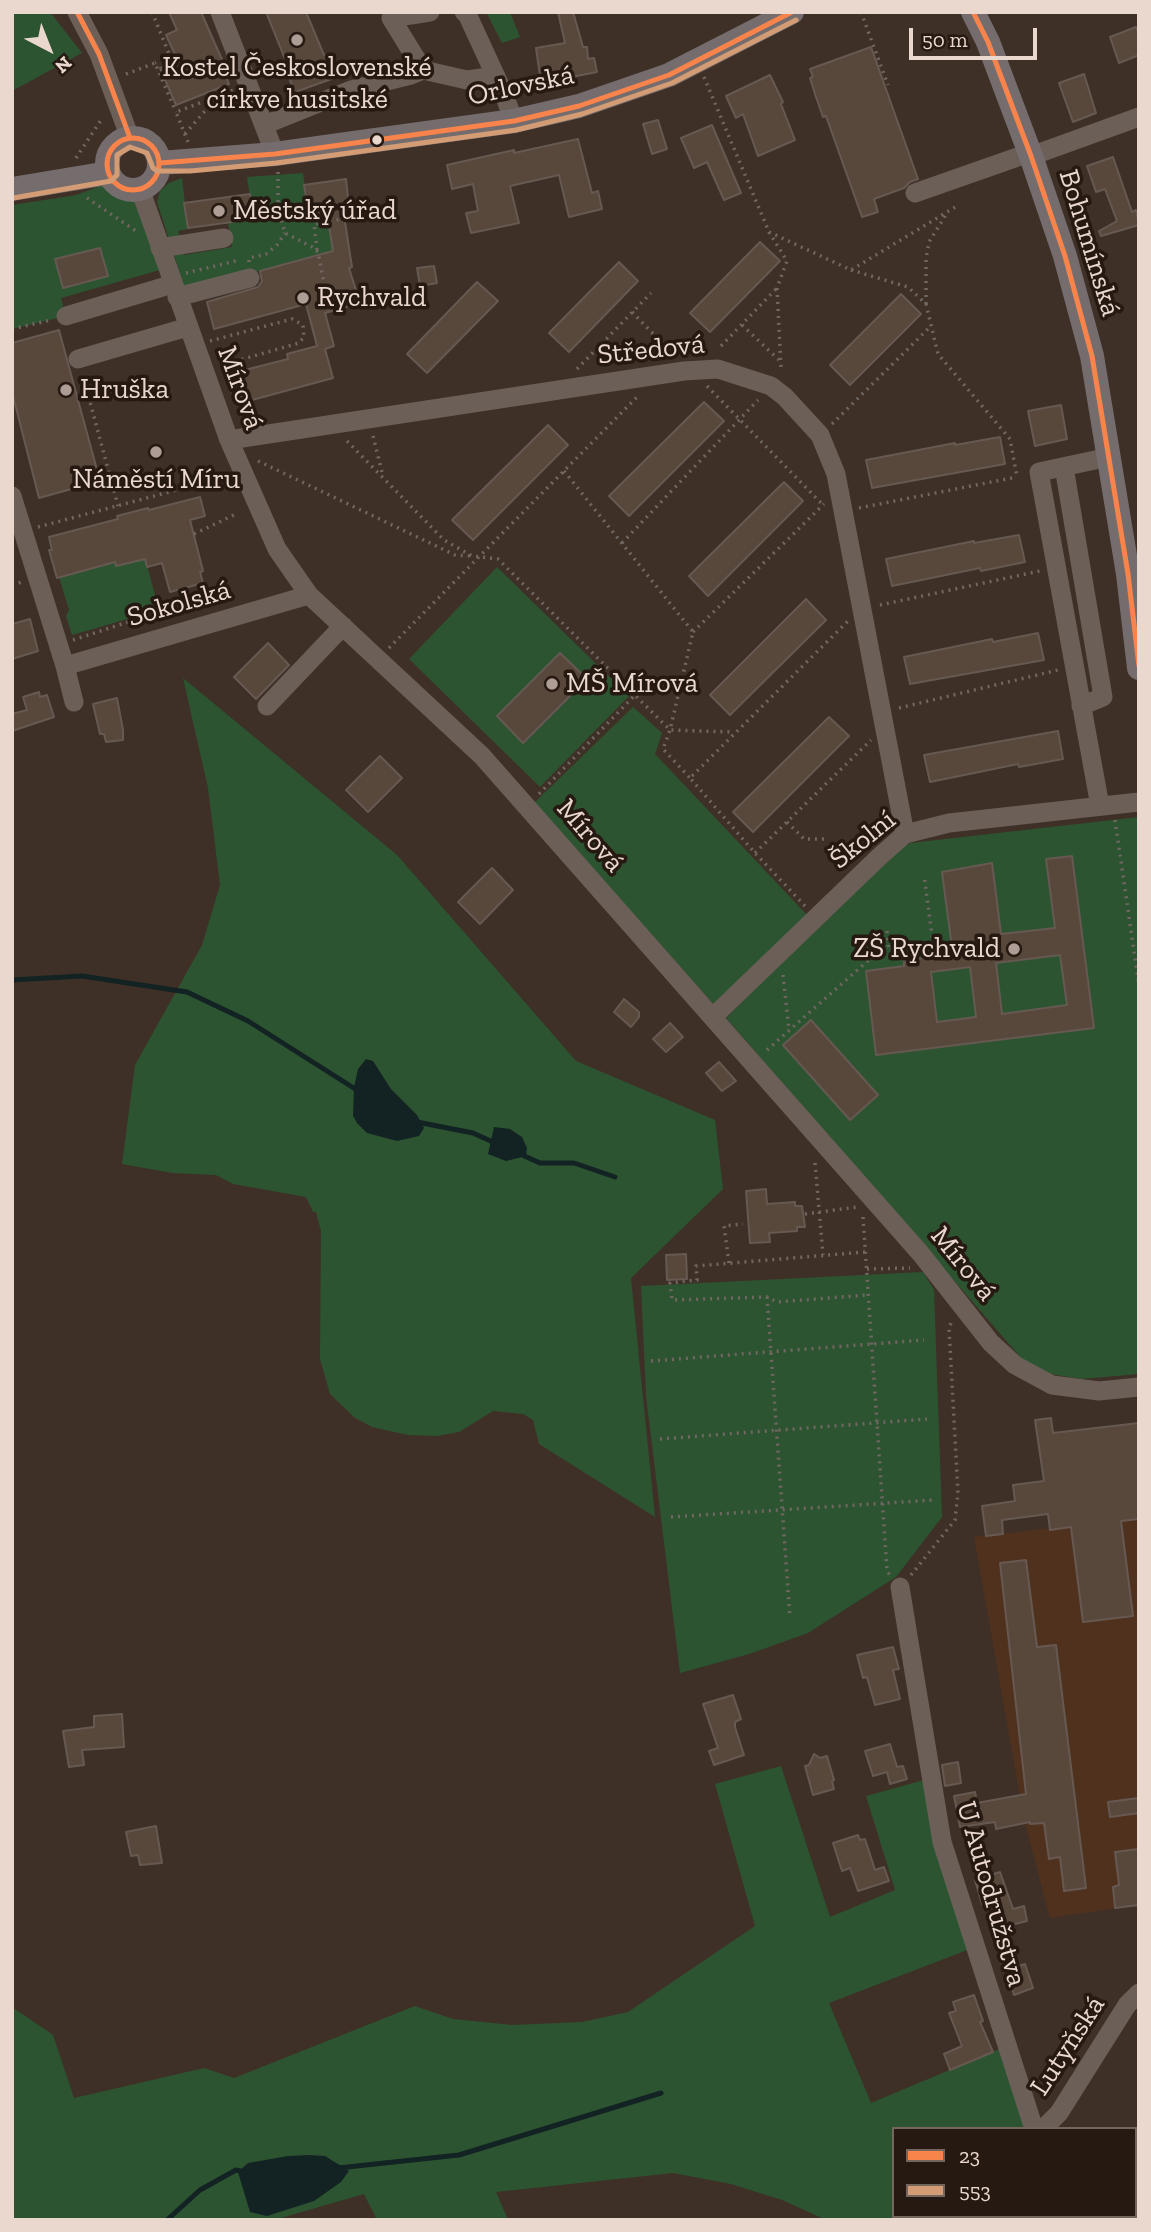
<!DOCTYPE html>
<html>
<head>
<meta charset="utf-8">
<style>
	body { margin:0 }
	#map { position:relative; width:1151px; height:2232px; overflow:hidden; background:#3e3027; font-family:"Zilla Slab",serif }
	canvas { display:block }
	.frame { position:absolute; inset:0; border:14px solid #ead8ce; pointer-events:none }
	.legend { position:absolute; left:892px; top:2127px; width:245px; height:91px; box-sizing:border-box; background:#251912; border:2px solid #74655d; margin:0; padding:9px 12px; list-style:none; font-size:21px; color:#ead8ce }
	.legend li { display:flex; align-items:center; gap:14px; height:35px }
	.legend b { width:35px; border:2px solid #74655d }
	.north { position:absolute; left:14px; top:14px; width:70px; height:70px; -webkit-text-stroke:5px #251912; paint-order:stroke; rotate:138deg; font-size:19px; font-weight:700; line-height:28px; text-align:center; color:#ead8ce }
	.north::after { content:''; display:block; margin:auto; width:24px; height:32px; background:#ead8ce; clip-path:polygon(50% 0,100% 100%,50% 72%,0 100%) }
	.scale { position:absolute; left:909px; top:28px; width:128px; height:32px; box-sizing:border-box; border:4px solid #ead8ce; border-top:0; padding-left:9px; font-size:21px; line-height:24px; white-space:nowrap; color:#ead8ce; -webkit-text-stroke:5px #251912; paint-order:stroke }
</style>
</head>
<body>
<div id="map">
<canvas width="1151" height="2232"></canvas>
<div class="frame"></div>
<ul class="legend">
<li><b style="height:9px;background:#f8844c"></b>23</li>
<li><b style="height:9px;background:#d39c74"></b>553</li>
</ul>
<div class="north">N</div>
<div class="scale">50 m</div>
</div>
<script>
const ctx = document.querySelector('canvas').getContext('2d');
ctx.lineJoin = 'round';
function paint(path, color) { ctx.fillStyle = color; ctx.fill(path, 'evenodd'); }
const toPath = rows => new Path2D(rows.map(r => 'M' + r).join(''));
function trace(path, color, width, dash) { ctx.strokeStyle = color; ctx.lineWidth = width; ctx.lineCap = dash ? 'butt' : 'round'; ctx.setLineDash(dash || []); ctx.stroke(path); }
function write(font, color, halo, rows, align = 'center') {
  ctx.font = font + ' "Zilla Slab",serif'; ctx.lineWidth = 7; ctx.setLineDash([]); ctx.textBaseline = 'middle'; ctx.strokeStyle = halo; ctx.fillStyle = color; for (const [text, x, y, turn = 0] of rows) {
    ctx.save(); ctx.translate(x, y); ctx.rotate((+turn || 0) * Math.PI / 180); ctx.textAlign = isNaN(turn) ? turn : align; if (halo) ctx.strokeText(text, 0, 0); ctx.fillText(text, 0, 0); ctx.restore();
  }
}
const built = toPath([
	[1139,1518,1139,1905,1050,1918,1024,1819,974,1537]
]);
const green = toPath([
	[12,12,50,12,82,53,12,91],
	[486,12,510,12,520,37,502,43],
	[303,173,310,221,328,219,336,270,309,257,255,272,187,295,157,202,160,191,169,183,182,178,188,229,178,231,184,255,232,247,228,223,253,218,247,177],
	[103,185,120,197,135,200,160,270,61,298,66,316,12,329,12,205,76,195],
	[144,554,159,610,72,635,66,616,69,610,59,577,115,562,116,566],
	[497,567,629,696,540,787,409,659],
	[183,678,397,855,576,1061,715,1120,723,1189,631,1278,655,1517,539,1444,533,1420,523,1414,493,1411,459,1432,437,1436,408,1435,372,1427,355,1418,330,1394,320,1359,321,1231,316,1212,313,1212,306,1197,233,1184,216,1175,172,1173,122,1164,135,1065,202,945,220,885,208,788],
	[633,707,662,733,655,754,808,916,716,1007,534,803],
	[1139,817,1139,1374,1081,1379,1050,1374,1023,1360,726,1018,885,861,910,843],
	[923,1272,934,1290,942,1517,896,1577,808,1633,749,1654,680,1673,646,1396,641,1286],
	[781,1766,830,1917,895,1890,866,1796,928,1779,970,1949,829,2003,871,2103,1002,2048,1024,2127,1022,2129,894,2129,894,2216,941,2216,938,2220,826,2220,782,2200,731,2184,673,2173,496,2192,508,2220,377,2220,364,2194,274,2220,12,2220,12,2007,53,2035,74,2098,204,2068,234,2078,415,2006,453,2019,512,2025,582,2022,628,2012,755,1926,715,1784]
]);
const water = toPath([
	[366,1059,373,1061,391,1089,417,1115,424,1128,419,1136,397,1141,367,1133,357,1123,353,1116,354,1087,358,1069],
	[494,1127,510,1129,522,1137,527,1148,526,1156,506,1161,488,1154],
	[309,2155,325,2156,349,2171,341,2182,314,2201,267,2216,250,2212,238,2172,248,2163,288,2156]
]);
const stream = toPath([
	[12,980,82,976,187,992,248,1021,360,1092],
	[417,1122,473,1133,495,1143],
	[520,1154,540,1163,574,1163,615,1177],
	[338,2168,459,2155,661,2093],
	[167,2220,200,2190,236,2170,245,2172]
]);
const building = toPath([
	[169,12,201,12,224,64,222,65,229,84,176,105,160,68,178,61,166,35,177,30,169,12],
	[266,12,306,12,324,55,327,54,337,77,295,92,286,71,289,69,266,12],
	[558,12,573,12,583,47,587,47,588,59,594,58,597,72,541,83,536,48,565,43,558,12],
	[1136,27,1139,34,1139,55,1119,63,1110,37,1136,27],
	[871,47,918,179,910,182,904,188,874,199,878,212,862,217,826,116,823,117,816,97,810,78,813,77,810,69,871,47],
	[1084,74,1096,113,1073,122,1059,83,1084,74],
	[770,75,783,102,781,104,795,140,758,156,743,114,736,118,726,96,770,75],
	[658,120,667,149,652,154,643,124,658,120],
	[712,125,741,193,724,200,707,162,694,168,681,138,712,125],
	[578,139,592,193,598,191,602,209,569,217,559,175,510,186,519,223,471,233,466,213,478,211,473,184,452,189,447,165,514,150,514,153,578,139],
	[1113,157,1132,212,1136,210,1139,225,1101,236,1099,231,1117,221,1105,189,1096,192,1087,166,1113,157],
	[346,179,348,198,346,199,345,222,352,267,349,268,360,303,325,313,334,346,325,349,333,378,241,403,233,373,288,359,287,354,317,346,306,304,214,329,207,302,258,287,262,281,260,271,333,251,328,219,310,221,304,185,346,179],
	[250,194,254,219,188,228,184,203,250,194],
	[760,242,780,261,710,332,690,313,760,242],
	[100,248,108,276,63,288,55,259,100,248],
	[619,262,638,281,569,352,549,333,619,262],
	[434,266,437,283,420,286,417,268,434,266],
	[477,282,498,301,427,373,407,354,477,282],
	[901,294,921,314,850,385,830,365,901,294],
	[59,330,100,481,39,498,12,392,12,343,59,330],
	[704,402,724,421,629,516,609,496,704,402],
	[1061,405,1067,439,1035,446,1028,411,1061,405],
	[548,425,568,445,473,540,452,520,548,425],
	[1000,437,1005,464,872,488,866,460,955,443,955,445,1000,437],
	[784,482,803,501,708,596,689,576,784,482],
	[200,497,205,516,190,520,203,571,200,572,203,583,170,592,162,563,147,567,145,559,116,566,115,562,57,578,49,550,52,550,49,537,118,519,117,516,148,508,149,510,200,497],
	[1019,535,1025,562,981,571,980,568,892,586,886,559,974,541,974,543,1019,535],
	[806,599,826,620,730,715,710,695,806,599],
	[30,619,38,651,12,659,12,624,30,619],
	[1038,633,1044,660,910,684,904,657,992,639,993,642,1038,633],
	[268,643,289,665,256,699,234,677,268,643],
	[560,653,587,679,523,743,497,716,560,653],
	[39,692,40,697,47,695,54,717,12,731,12,714,27,710,23,697,39,692],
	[117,698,123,730,123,740,106,742,104,734,100,734,93,704,117,698],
	[829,717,849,736,753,832,733,812,829,717],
	[1058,731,1063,759,1019,767,1018,764,930,782,924,755,1058,731],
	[380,756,402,778,368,812,346,790,380,756],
	[1072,856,1094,1028,876,1055,866,971,904,966,904,960,953,955,942,872,992,863,1001,934,1055,928,1046,859,1072,856],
	[1060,955,1067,1005,1002,1014,996,963,1060,955],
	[970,967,976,1017,937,1022,931,972,970,967],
	[492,868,513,890,480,924,458,902,492,868],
	[624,999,639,1012,639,1017,631,1027,614,1012,624,999],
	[811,1020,878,1095,850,1120,783,1045,811,1020],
	[670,1023,683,1037,666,1052,653,1039,670,1023],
	[719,1062,736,1081,722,1091,706,1073,719,1062],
	[766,1189,767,1204,795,1202,795,1206,802,1206,805,1227,797,1227,797,1231,769,1233,770,1242,750,1243,746,1191,766,1189],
	[686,1254,687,1279,667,1280,666,1255,686,1254],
	[1051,1418,1053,1433,1139,1423,1139,1519,1121,1521,1133,1616,1083,1622,1071,1527,1050,1530,1048,1514,1002,1520,1003,1534,986,1536,982,1506,1015,1501,1013,1485,1044,1481,1035,1420,1051,1418],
	[1026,1560,1037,1647,1056,1645,1086,1888,1064,1891,1060,1857,1049,1859,1044,1823,1030,1824,1030,1822,996,1829,995,1822,960,1827,954,1796,975,1792,977,1803,1026,1794,1000,1563,1026,1560],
	[893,1647,899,1669,893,1670,900,1699,875,1705,867,1677,863,1678,857,1655,893,1647],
	[733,1695,741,1719,735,1722,735,1727,744,1755,714,1765,709,1751,718,1748,703,1704,733,1695],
	[122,1714,124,1747,82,1750,84,1765,69,1767,63,1731,94,1727,94,1716,122,1714],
	[890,1744,897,1767,903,1766,907,1779,890,1784,887,1772,873,1776,865,1751,890,1744],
	[814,1754,820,1758,827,1756,834,1780,832,1781,834,1789,813,1795,805,1766,809,1765,814,1754],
	[958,1762,961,1783,945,1786,942,1765,958,1762],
	[1139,1798,1139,1813,1110,1817,1108,1802,1139,1798],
	[156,1826,162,1863,140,1865,138,1855,131,1856,126,1832,156,1826],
	[858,1835,860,1840,865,1839,875,1870,884,1867,889,1881,858,1891,850,1868,842,1871,833,1843,858,1835],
	[1139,1849,1139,1905,1115,1908,1113,1887,1119,1885,1115,1852,1139,1849],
	[1000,1872,1013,1909,1024,1906,1027,1921,1007,1926,1009,1932,995,1936,986,1902,982,1904,975,1880,1000,1872],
	[1025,1964,1033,1988,1014,1995,1006,1970,1025,1964],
	[974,1995,983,2021,980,2022,993,2052,950,2070,944,2054,962,2046,949,2013,956,2011,953,2002,974,1995]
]);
const path = toPath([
	[152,12,170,56,155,63],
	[861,12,888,85],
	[126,74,155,63,176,112],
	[704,77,769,232,787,261,777,288,781,368,779,371],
	[185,134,216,98],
	[188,142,176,112,234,90],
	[76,158,103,117],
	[278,172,278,210,285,233,312,247,318,252,325,288],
	[87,198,136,231],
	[769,232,851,270,957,206],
	[317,250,314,224,342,219],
	[249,262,249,258,266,254,277,245,285,233],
	[851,270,908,287,926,304,938,354,1010,439,1017,477],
	[186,273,240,260],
	[926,304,926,259,929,242,947,213],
	[632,312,672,353,670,356],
	[742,325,779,360],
	[12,329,51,320],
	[210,341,292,319,303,325,304,337,299,343,219,366],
	[721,346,777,288],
	[577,369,651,293],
	[83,376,118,506],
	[707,386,823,505],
	[832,424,930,327],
	[373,436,383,476],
	[347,441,444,540,472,556,498,559,670,730,733,732],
	[258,461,455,555,470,556],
	[564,471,693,632,670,730,663,749,690,778],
	[859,508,1017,477],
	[38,527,218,479,220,482],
	[194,534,236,514],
	[622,543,758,400],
	[12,585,22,582],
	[880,605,1040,571],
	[693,632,824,504],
	[73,640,171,608,190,609],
	[389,648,637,397],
	[899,708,1058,670],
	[539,794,635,695],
	[1115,820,1139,986],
	[787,822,804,839,827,839],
	[755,853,871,740],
	[805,906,755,853,690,778,848,621],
	[887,931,889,949],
	[783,975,789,1030],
	[767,1050,880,950,933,943,924,875],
	[815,1163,823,1255],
	[805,1214,857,1207],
	[863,1217,887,1571,890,1575],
	[865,1252,696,1266,697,1280,670,1283,672,1300,767,1297,777,1302,867,1295],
	[729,1263,724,1226,743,1224],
	[867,1269,910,1268],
	[767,1297,790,1618],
	[651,1361,924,1340],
	[660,1439,927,1419],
	[671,1517,934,1500],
	[911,1575,955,1520,958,1493,949,1328,951,1323]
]);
const minor = toPath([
	[77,12,99,54,130,138],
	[220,12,275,154],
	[430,12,391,18,423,70,467,80,496,76],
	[464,12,467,14,503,92,514,121],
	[264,125,351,90,411,75,423,70],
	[1031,156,1139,117],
	[140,189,229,440,277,549,309,595,482,756,921,1254,991,1343,1015,1365,1052,1385,1099,1391,1139,1387],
	[915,193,1029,153],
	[160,248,224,238],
	[177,297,250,278],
	[66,316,173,284],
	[78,359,188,327],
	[229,440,684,371,718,369,771,386,785,397,820,435,836,474,905,834],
	[1064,467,1103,697,1081,706],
	[12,496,65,666,74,702],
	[65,666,309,595],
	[267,706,343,626],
	[1100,806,1039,472,1109,457],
	[713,1017,879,857,905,834,949,823,1139,802],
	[900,1587,942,1842,1034,2129],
	[1043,2129,1059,2113,1127,2005,1139,1993],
	[1069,2216,1071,2220],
	[950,2220,954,2216]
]);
const major = toPath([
	[973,12,988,42,1031,156,1065,256,1092,356,1128,574,1139,668],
	'107 164a26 26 0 1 1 52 0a26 26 0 1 1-52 0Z',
	[160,163,275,154,354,143,514,121,579,106,669,75,792,12],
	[12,189,108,173]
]);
const bus1 = toPath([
	[77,12,99,54,130,138],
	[973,12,988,42,1031,156,1065,256,1092,356,1128,574,1139,666],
	'107 164a26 26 0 1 1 52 0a26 26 0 1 1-52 0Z',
	[160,163,275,154,514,121,579,106,669,75,792,12]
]);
const bus2 = toPath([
	[13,198,111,181,117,175,117,155,130,147,147,153,153,168,157,171,190,171,276,163,516,130,582,114,672,83,796,20]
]);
const markers = [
	[297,40,7,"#ae9d94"],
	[377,140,6,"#ead8ce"],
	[219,211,7,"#ae9d94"],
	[303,298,7,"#ae9d94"],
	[66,390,7,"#ae9d94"],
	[156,452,7,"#ae9d94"],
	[552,684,7,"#ae9d94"],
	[1014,949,7,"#ae9d94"]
];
const poiNames = [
	["Kostel Československé",297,68,"center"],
	["církve husitské",297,100,"center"],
	["Městský úřad",233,211],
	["Rychvald",317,298],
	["Hruška",80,390],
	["Náměstí Míru",156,480,"center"],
	["MŠ Mírová",566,684],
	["ZŠ Rychvald",1000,949,"right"]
];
const streetNames = [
	["Orlovská",521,86,-12],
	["Bohumínská",1089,243,73],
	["Středová",651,350,-6],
	["Mírová",240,388,70],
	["Sokolská",179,604,-16],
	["Mírová",590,836,49],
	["Školní",863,840,-39],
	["Mírová",963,1264,51],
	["U Autodružstva",991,1894,74],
	["Lutyňská",1068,2046,-57]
];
paint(built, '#50311e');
paint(green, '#2d5431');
paint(water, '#132223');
trace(stream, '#132223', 5);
paint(building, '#58473b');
trace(building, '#665952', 2);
trace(path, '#716762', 3.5, [2, 5]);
trace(minor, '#6b5f58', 19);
trace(major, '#756c6d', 24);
trace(bus1, '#f8844c', 5);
trace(bus2, '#d39c74', 5);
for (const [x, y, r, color] of markers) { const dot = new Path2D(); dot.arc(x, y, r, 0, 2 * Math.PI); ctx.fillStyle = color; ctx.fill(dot); trace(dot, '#251912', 2.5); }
write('28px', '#ead8ce', '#251912', poiNames, 'left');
write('28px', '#ead8ce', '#251912', streetNames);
</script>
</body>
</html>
